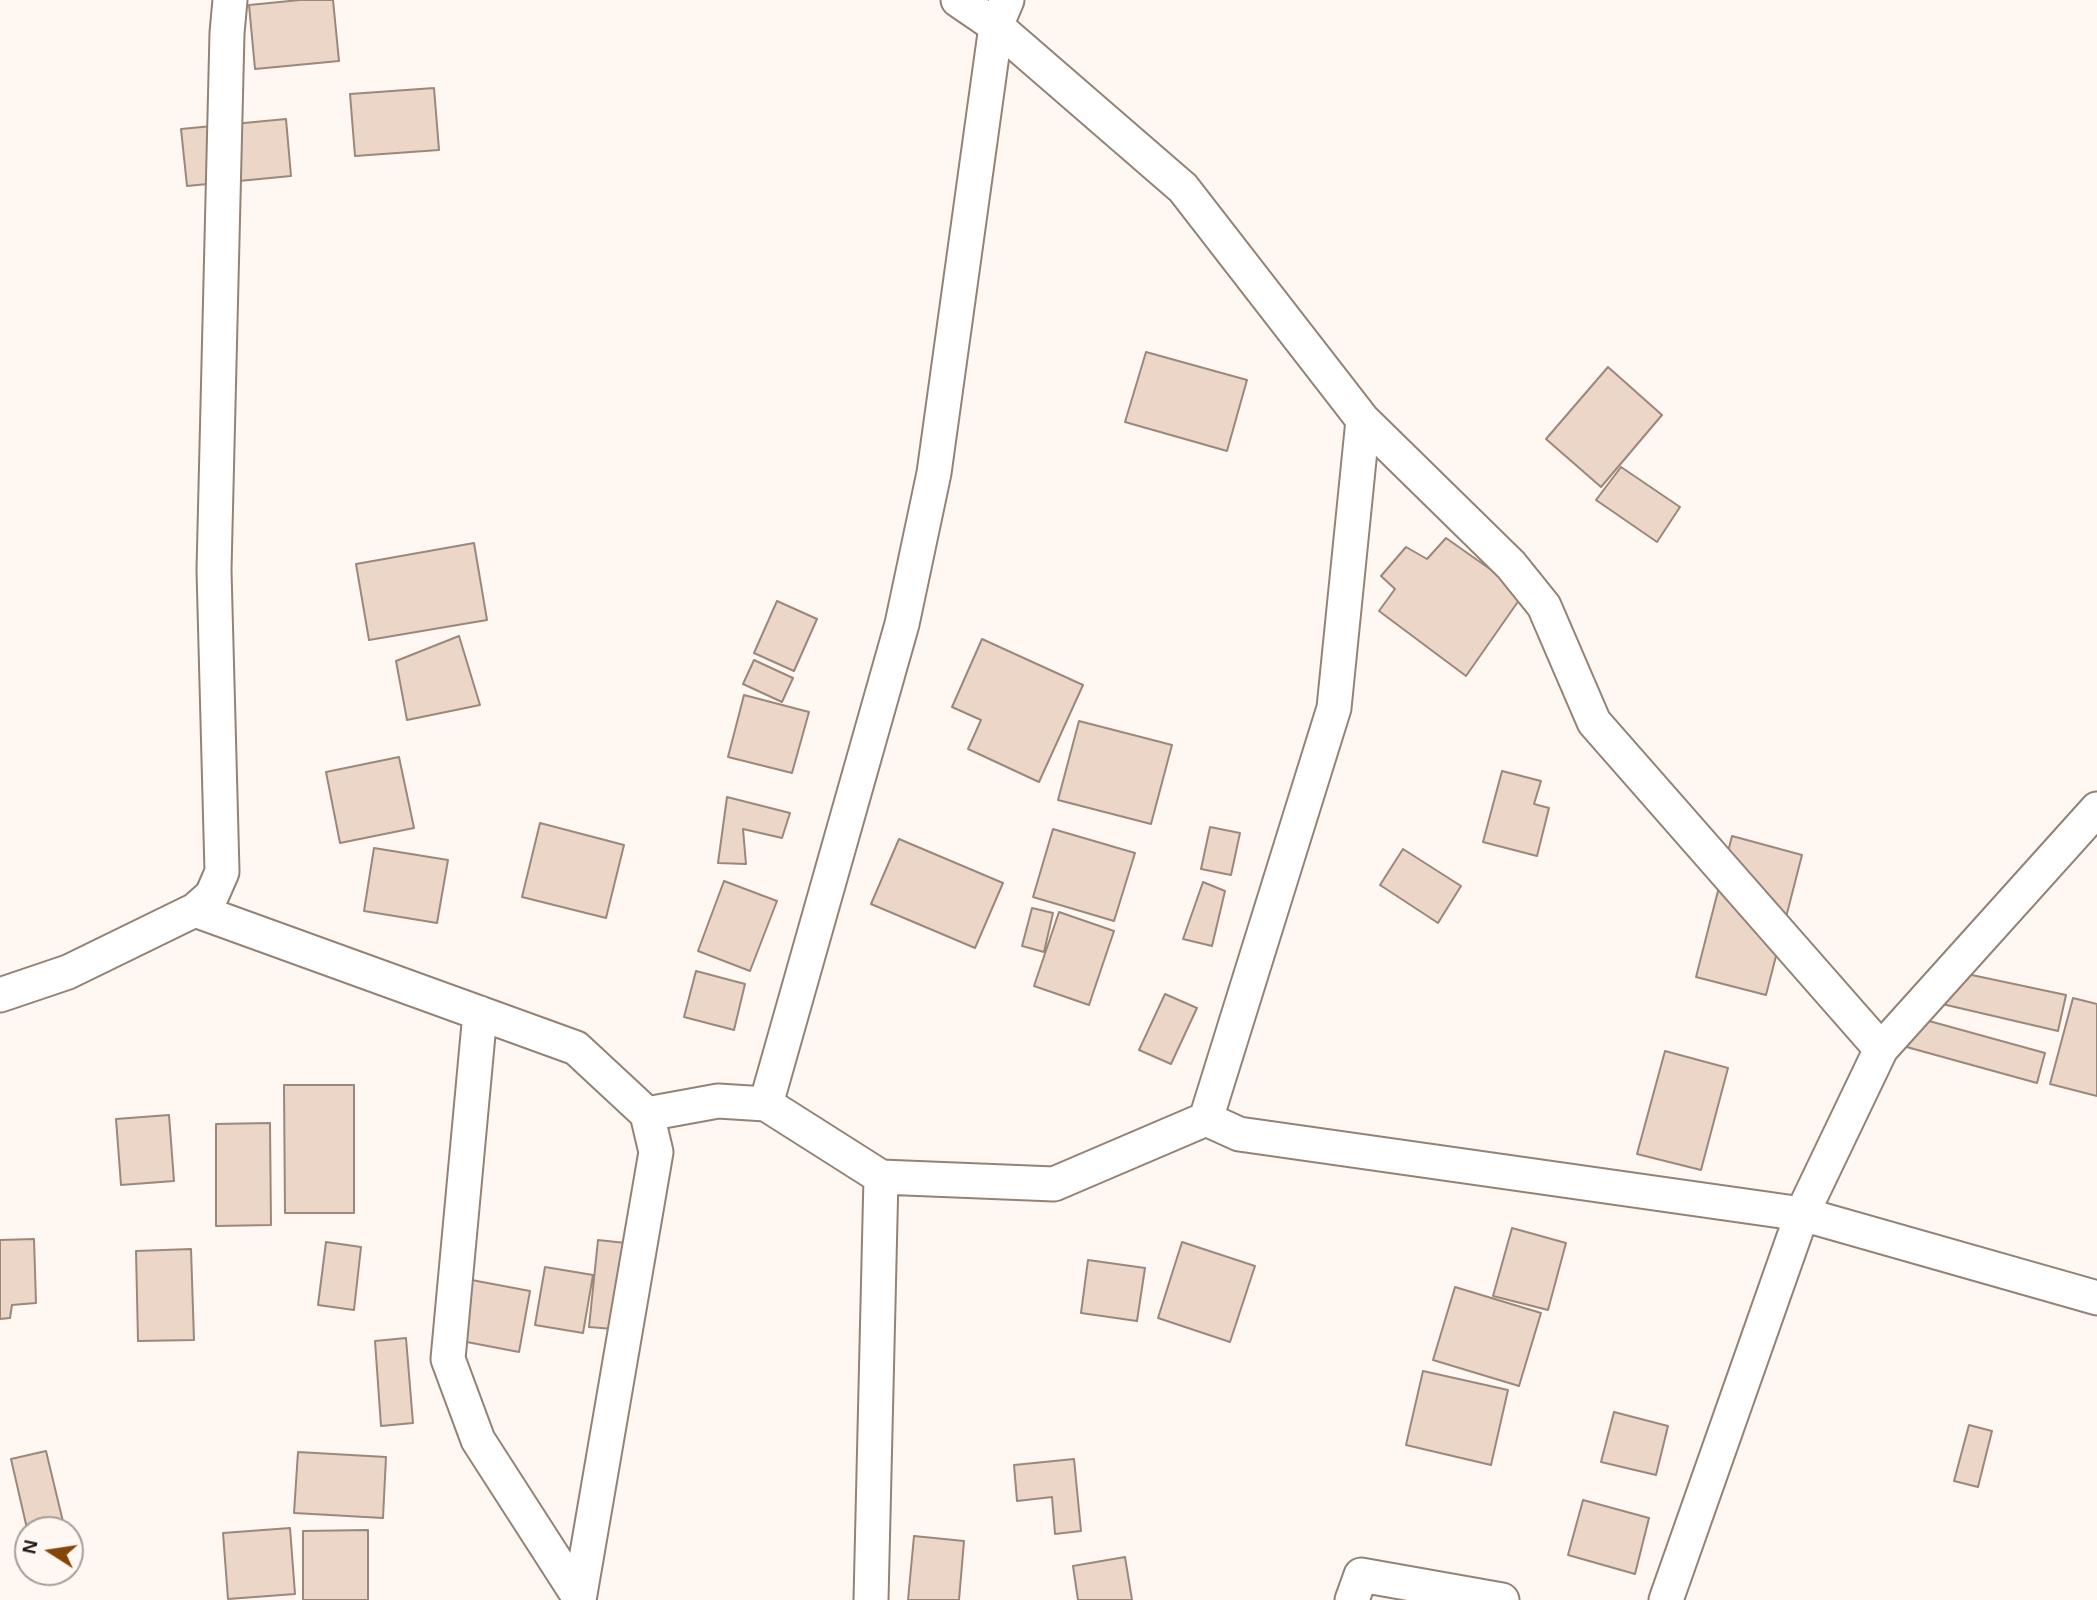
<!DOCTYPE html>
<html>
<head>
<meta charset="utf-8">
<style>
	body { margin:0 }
	#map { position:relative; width:2097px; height:1600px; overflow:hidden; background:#fff7f1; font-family:Arial,sans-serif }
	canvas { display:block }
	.north { position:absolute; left:14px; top:1516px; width:70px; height:70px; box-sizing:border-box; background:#fff7f1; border:2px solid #a59d98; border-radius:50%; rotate:282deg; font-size:19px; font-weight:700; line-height:28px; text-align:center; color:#1e1712 }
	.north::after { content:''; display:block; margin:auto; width:24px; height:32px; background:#844608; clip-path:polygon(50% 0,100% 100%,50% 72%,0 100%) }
</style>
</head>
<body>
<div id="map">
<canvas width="2097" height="1600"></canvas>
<div class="north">N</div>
</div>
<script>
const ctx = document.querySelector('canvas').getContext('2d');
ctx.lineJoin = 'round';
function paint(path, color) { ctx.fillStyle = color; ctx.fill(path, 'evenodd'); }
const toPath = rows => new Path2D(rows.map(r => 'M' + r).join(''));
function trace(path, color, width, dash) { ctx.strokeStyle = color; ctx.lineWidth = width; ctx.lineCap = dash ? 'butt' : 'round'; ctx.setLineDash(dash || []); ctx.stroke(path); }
const building = toPath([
	[300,0,333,0,339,61,255,69,249,5,300,0],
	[434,88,439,150,355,156,350,94,434,88],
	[286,119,291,176,187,186,181,129,286,119],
	[1146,352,1247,380,1227,451,1125,422,1146,352],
	[1608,367,1662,415,1601,487,1546,439,1608,367],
	[1621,467,1680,507,1657,542,1596,500,1621,467],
	[1446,538,1524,593,1466,676,1379,611,1395,589,1381,576,1406,547,1427,559,1446,538],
	[474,543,487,620,369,640,356,564,474,543],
	[777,601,817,619,794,671,754,653,777,601],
	[459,636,480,705,407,720,396,661,459,636],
	[982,639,1083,685,1039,782,968,749,981,720,952,707,982,639],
	[754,660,793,678,782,702,743,684,754,660],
	[744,695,809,712,792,773,728,757,744,695],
	[1079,721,1172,745,1151,824,1058,800,1079,721],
	[399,757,414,828,340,843,326,772,399,757],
	[1502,771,1541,781,1534,804,1549,808,1537,856,1483,842,1502,771],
	[727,797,790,813,782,838,743,829,746,864,718,863,727,797],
	[540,823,624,845,606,918,522,897,540,823],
	[1210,827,1240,833,1231,875,1201,869,1210,827],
	[1053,829,1135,853,1114,921,1033,897,1053,829],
	[1732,836,1802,855,1766,995,1696,977,1732,836],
	[899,839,1003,883,975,948,871,904,899,839],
	[374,848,448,860,437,923,364,911,374,848],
	[1403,849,1461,886,1438,923,1380,885,1403,849],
	[724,881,777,901,750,971,698,951,724,881],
	[1203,882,1225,891,1212,946,1183,939,1203,882],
	[1032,908,1053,913,1044,952,1022,946,1032,908],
	[1059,912,1114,931,1089,1005,1034,986,1059,912],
	[1934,967,2066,995,2058,1031,1925,1000,1934,967],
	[696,971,745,984,734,1030,684,1017,696,971],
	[1165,994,1197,1008,1171,1064,1139,1050,1165,994],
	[2073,998,2097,1004,2097,1096,2050,1084,2073,998],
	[1911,1016,2045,1053,2037,1083,1903,1046,1911,1016],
	[1665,1051,1728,1068,1701,1170,1637,1154,1665,1051],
	[284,1085,354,1085,354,1213,285,1213,284,1085],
	[169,1115,174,1181,121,1185,116,1119,169,1115],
	[270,1123,271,1225,216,1226,216,1124,270,1123],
	[1512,1228,1566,1243,1548,1310,1493,1296,1512,1228],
	[34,1239,36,1303,12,1305,10,1318,0,1319,0,1240,34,1239],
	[598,1240,635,1244,625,1330,589,1327,598,1240],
	[326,1242,361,1247,354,1310,318,1305,326,1242],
	[1182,1242,1255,1266,1230,1342,1158,1318,1182,1242],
	[191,1249,194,1340,138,1341,136,1251,191,1249],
	[1088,1260,1145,1268,1137,1321,1081,1313,1088,1260],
	[545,1267,593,1275,583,1333,535,1325,545,1267],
	[461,1278,530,1291,519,1352,451,1339,461,1278],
	[1455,1287,1541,1313,1519,1386,1433,1360,1455,1287],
	[406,1338,413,1423,381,1426,375,1341,406,1338],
	[1423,1371,1508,1390,1491,1465,1406,1445,1423,1371],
	[1614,1412,1668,1426,1656,1475,1601,1462,1614,1412],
	[1969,1425,1992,1431,1978,1487,1954,1481,1969,1425],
	[46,1451,65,1530,28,1530,28,1533,11,1459,46,1451],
	[298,1452,386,1457,383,1518,294,1513,298,1452],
	[1074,1459,1081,1531,1055,1534,1052,1497,1017,1501,1014,1465,1074,1459],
	[1583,1500,1649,1518,1635,1574,1568,1555,1583,1500],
	[290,1528,295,1594,228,1599,223,1533,290,1528],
	[368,1530,368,1600,303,1600,303,1531,368,1530],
	[914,1536,964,1541,959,1600,908,1600,914,1536],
	[1125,1557,1132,1600,1078,1600,1073,1566,1125,1557]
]);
const minor = toPath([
	[958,0,996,26,1183,188,1363,420,1511,565,1544,606,1594,722,1881,1049],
	[195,910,576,1048,647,1114,656,1152,579,1600],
	[0,995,68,972,195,910,212,895,222,872,214,570,227,33,230,0],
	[480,1013,448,1359,478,1440,579,1597],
	[766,1104,902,624,934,473,996,26,1007,0],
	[647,1114,718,1101,766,1104,881,1177,1054,1184,1206,1119,1239,1134,1802,1214,2097,1298],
	[1206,1119,1334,708,1363,420],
	[871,1600,881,1177],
	[1352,1600,1361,1575,1502,1600],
	[1666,1600,1802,1214,1881,1049,2097,809]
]);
paint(building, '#ebd6c8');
trace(building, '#9b887b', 2);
trace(minor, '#948275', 37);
trace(minor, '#fff', 33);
</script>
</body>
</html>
